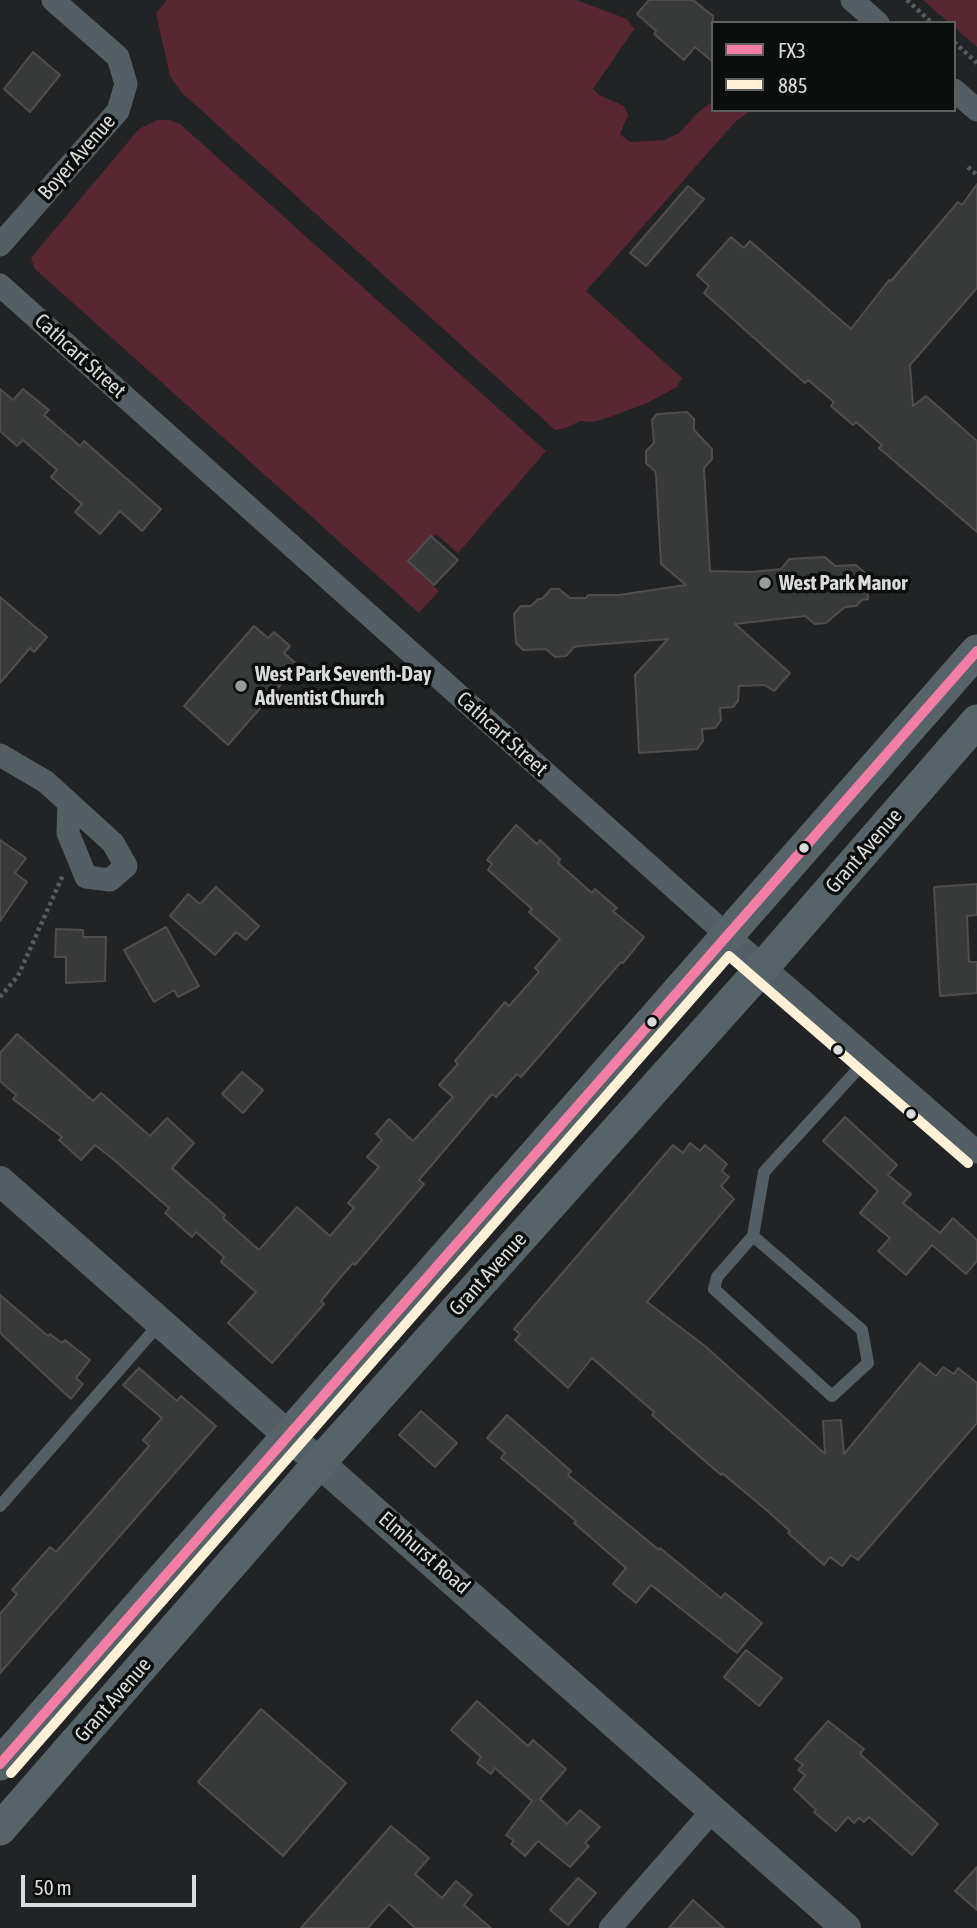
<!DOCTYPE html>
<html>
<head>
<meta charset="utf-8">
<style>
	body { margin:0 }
	#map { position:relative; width:977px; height:1928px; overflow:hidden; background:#222324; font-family:"Asap Condensed",sans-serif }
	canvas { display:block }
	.legend { position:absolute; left:711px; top:21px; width:245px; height:91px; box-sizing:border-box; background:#0c0d0d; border:2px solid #5e5f60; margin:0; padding:9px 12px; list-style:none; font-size:21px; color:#dadbdc }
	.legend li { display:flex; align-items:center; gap:14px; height:35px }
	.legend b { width:35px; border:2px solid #5e5f60 }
	.scale { position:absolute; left:21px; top:1875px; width:175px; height:32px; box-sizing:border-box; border:4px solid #dadbdc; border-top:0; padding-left:9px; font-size:21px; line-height:24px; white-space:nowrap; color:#dadbdc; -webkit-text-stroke:5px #0c0d0d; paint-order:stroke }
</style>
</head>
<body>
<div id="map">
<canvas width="977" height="1928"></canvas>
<ul class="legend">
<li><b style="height:9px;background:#f27ea6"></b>FX3</li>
<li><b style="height:9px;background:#fff0d8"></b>885</li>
</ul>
<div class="scale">50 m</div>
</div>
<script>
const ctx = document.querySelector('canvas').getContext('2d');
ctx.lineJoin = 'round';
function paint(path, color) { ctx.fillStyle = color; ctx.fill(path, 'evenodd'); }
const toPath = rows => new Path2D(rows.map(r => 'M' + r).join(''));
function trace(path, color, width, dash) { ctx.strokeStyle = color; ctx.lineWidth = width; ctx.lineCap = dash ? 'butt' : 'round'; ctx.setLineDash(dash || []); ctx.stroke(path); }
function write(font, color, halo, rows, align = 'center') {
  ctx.font = font + ' "Asap Condensed",sans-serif'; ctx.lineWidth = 7; ctx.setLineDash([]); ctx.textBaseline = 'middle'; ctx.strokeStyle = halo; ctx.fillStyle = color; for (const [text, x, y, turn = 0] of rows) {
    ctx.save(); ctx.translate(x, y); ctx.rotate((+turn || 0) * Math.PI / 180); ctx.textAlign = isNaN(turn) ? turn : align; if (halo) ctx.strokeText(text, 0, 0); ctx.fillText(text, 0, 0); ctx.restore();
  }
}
const green = toPath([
	[167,0,576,0,627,19,634,29,593,89,599,95,624,106,628,115,620,134,630,142,665,140,679,133,697,113,713,101,713,110,751,110,735,122,586,291,682,378,677,387,645,404,604,419,592,422,580,421,566,428,555,430,181,92,170,76,156,13],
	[923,0,977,0,977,47,954,27,954,23,949,23],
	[157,120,170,120,180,124,546,451,458,553,436,534,409,563,439,591,419,613,35,269,31,258,139,129]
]);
const building = toPath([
	[649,0,693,0,713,16,713,62,695,47,684,60,654,34,656,31,637,14,649,0],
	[33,52,60,75,30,112,4,89,33,52],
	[977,184,977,288,910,365,913,406,926,396,977,441,977,532,879,448,882,445,856,422,853,425,831,406,834,402,808,380,805,383,782,363,704,293,709,286,697,275,731,237,744,248,750,241,851,329,889,280,891,281,958,202,962,205,977,184],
	[688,186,704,199,646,266,630,253,688,186],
	[0,389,13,400,23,389,49,410,44,415,80,446,84,441,161,509,142,531,120,511,100,534,75,512,82,504,51,477,57,470,23,440,17,446,0,431,0,389],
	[687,412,694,419,694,430,712,449,712,459,704,468,710,571,752,572,781,569,789,559,825,557,835,566,856,565,866,574,868,599,862,600,856,606,845,607,826,623,815,624,805,616,735,624,790,673,774,691,765,685,739,686,738,701,733,707,720,708,721,720,715,728,702,729,703,741,697,749,639,753,635,675,668,639,579,646,574,647,566,656,555,657,546,649,523,650,516,643,514,614,521,606,531,606,538,599,542,599,551,589,559,589,570,598,586,598,588,595,619,595,686,585,661,564,656,476,655,471,646,463,646,451,654,443,652,420,657,414,687,412],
	[431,536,458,560,434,585,408,561,431,536],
	[0,597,47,637,34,652,30,648,0,683,0,597],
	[254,626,268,638,274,632,290,646,284,653,298,665,228,745,184,706,254,626],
	[516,825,537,844,540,840,560,859,558,863,592,893,595,889,617,908,613,911,644,937,623,963,621,962,521,1077,517,1074,496,1097,492,1094,419,1180,424,1184,355,1265,353,1263,340,1278,321,1301,324,1304,272,1363,228,1323,256,1292,221,1262,224,1257,196,1232,192,1237,165,1213,169,1208,113,1159,95,1145,81,1160,59,1140,62,1137,13,1099,16,1095,0,1081,0,1053,17,1034,93,1101,101,1093,150,1136,167,1118,194,1143,172,1168,225,1215,223,1218,259,1250,297,1207,330,1236,354,1208,348,1203,379,1167,367,1157,382,1140,376,1134,389,1119,413,1141,453,1097,439,1085,458,1064,455,1061,505,1002,509,1006,539,972,535,968,560,939,529,912,532,909,488,870,492,864,487,860,516,825],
	[0,840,26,858,15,873,27,882,0,921,0,840],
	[977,884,977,915,967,916,969,962,977,962,977,993,940,996,934,887,977,884],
	[216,887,259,926,246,940,236,932,215,955,170,916,188,894,200,904,216,887],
	[166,927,199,986,178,997,174,990,154,1002,124,950,166,927],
	[56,929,83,930,83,937,106,937,105,981,66,983,66,957,55,957,56,929],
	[242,1072,263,1090,243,1113,222,1094,242,1072],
	[845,1117,897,1165,888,1175,911,1194,903,1203,940,1233,953,1218,977,1240,977,1261,966,1274,932,1245,906,1275,878,1251,890,1238,860,1213,878,1191,823,1141,845,1117],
	[690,1143,700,1151,705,1145,727,1164,722,1171,729,1177,721,1186,734,1199,647,1302,705,1346,825,1454,823,1421,841,1420,844,1454,920,1363,936,1376,943,1367,954,1374,958,1368,977,1383,977,1423,858,1560,851,1555,842,1566,830,1557,824,1565,788,1533,790,1531,764,1508,722,1473,721,1475,652,1415,654,1412,592,1358,568,1388,515,1340,520,1334,514,1329,673,1145,683,1153,690,1143],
	[0,1295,48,1336,50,1334,62,1343,65,1340,90,1360,76,1378,83,1384,71,1399,0,1333,0,1295],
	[139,1368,177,1401,181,1396,216,1426,0,1673,0,1614,17,1594,12,1590,50,1547,56,1552,108,1493,149,1446,143,1440,162,1418,123,1385,139,1368],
	[421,1411,457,1443,435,1467,399,1435,421,1411],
	[507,1415,571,1471,568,1475,659,1550,660,1548,721,1598,725,1593,762,1623,737,1653,651,1585,636,1603,613,1584,626,1568,574,1523,576,1521,501,1458,505,1453,487,1438,507,1415],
	[746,1650,782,1678,759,1706,724,1677,746,1650],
	[477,1701,528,1746,533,1740,566,1769,540,1799,567,1824,580,1810,600,1827,585,1843,589,1846,570,1867,538,1841,525,1856,511,1844,514,1841,506,1835,532,1801,495,1768,491,1774,477,1763,481,1757,451,1730,477,1701],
	[261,1709,346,1783,283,1856,198,1782,261,1709],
	[828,1721,864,1749,860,1754,938,1824,912,1855,869,1817,864,1822,859,1818,854,1823,848,1817,836,1831,814,1812,816,1810,794,1789,805,1775,798,1770,803,1765,795,1759,828,1721],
	[391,1826,429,1858,415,1874,442,1898,456,1881,472,1895,464,1905,491,1928,415,1928,389,1904,368,1928,301,1928,391,1826],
	[977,1867,977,1910,955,1891,977,1867],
	[578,1878,596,1893,568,1925,550,1910,578,1878],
	[693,1900,724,1928,669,1928,693,1900]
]);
const path = toPath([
	[907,0,932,23],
	[954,42,977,63],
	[968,167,977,175],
	[0,997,18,976,63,875]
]);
const service = toPath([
	[753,1236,717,1277,714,1289,832,1396,868,1363,862,1330,753,1236,764,1172,869,1057],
	[0,1506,161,1322]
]);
const minor = toPath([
	[852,0,878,23],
	[954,90,977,110],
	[0,245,118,111,126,84,118,57,53,0],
	[0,285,728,936,977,1152],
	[0,755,46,782,113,843,126,866,110,880,86,877,68,833,69,803],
	[610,1928,714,1809]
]);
const tertiary = toPath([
	[0,1181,846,1928]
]);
const secondary = toPath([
	[0,1764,977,651],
	[0,1829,320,1462,764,966,977,721]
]);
const bus1 = toPath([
	[0,1764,977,651]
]);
const bus2 = toPath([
	[11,1773,729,956,968,1163]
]);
const markers = [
	[765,583,7,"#9a9b9c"],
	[241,686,7,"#9a9b9c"],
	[804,848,6,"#dadbdc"],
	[652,1022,6,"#dadbdc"],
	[838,1050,6,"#dadbdc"],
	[911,1114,6,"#dadbdc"]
];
const streetNames = [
	["Boyer Avenue",77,157,-49],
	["Cathcart Street",80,356,42],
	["Cathcart Street",502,734,42],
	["Grant Avenue",864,851,-49],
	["Grant Avenue",488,1274,-48],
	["Elmhurst Road",424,1553,41],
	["Grant Avenue",113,1700,-49]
];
const poiNames = [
	["West Park Manor",779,583],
	["West Park Seventh-Day",255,674],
	["Adventist Church",255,698]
];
paint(green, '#582732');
paint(building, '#383a3a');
trace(building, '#4e4e4f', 2);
trace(path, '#565c60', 4.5, [3.5, 3.5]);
trace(service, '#545f65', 12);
trace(minor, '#545f65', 23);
trace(tertiary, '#545f65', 30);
trace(secondary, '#566369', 33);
trace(bus1, '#f27ea6', 10);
trace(bus2, '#fff0d8', 10);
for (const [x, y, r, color] of markers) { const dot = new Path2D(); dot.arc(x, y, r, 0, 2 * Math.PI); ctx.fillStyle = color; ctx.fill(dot); trace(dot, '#0c0d0d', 2.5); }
write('21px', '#dadbdc', '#0c0d0d', streetNames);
write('bold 21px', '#dadbdc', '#0c0d0d', poiNames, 'left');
</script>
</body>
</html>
